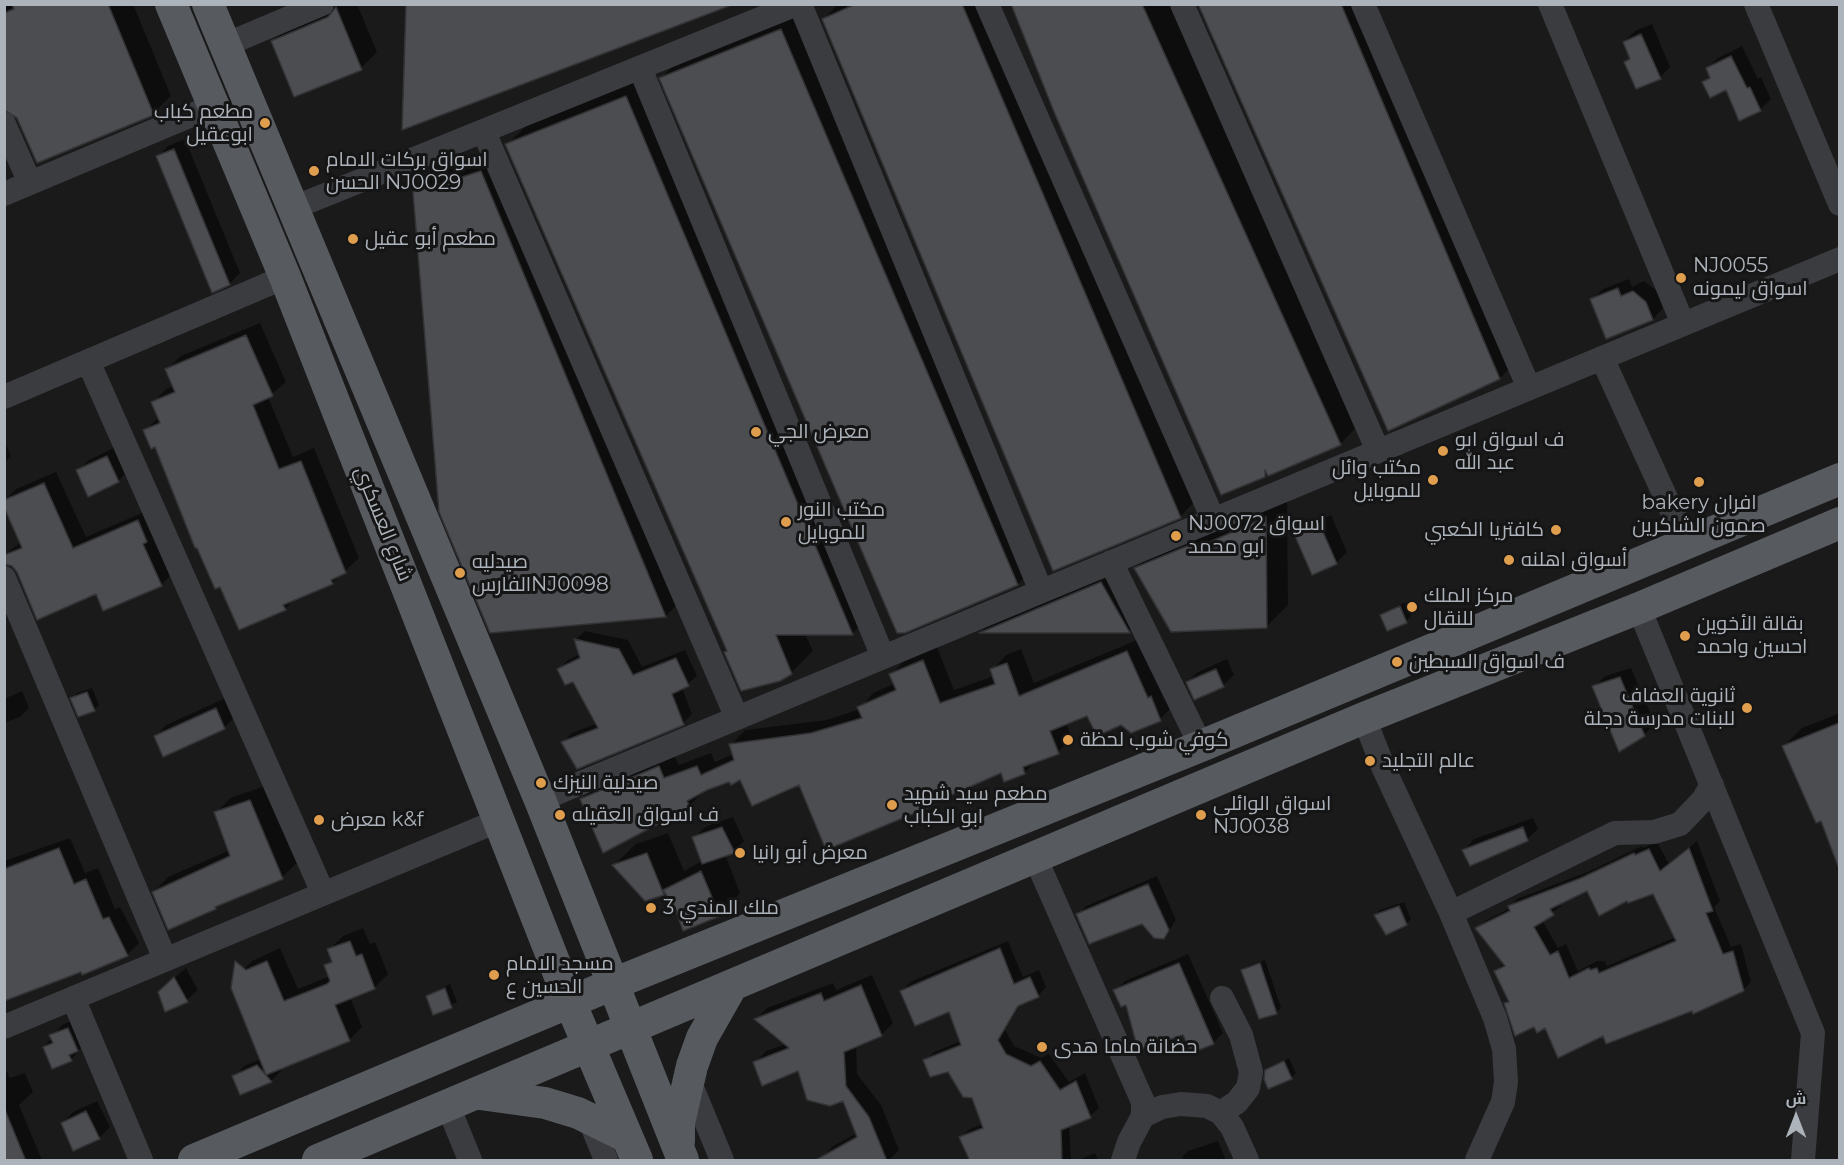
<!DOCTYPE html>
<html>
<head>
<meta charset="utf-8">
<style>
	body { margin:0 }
	#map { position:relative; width:1844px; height:1165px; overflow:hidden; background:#1a1a1b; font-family:Montserrat,Cairo,sans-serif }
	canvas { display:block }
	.frame { position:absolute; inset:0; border:6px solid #adb3ba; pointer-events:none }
	.north { position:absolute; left:1766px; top:1087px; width:60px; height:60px; -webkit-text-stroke:4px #151516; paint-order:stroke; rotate:0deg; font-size:16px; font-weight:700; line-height:24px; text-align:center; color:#adb3ba }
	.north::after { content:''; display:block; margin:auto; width:21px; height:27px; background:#adb3ba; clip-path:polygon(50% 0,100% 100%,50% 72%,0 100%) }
</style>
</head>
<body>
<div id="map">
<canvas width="1844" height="1165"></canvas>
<div class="frame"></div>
<div class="north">ش</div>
</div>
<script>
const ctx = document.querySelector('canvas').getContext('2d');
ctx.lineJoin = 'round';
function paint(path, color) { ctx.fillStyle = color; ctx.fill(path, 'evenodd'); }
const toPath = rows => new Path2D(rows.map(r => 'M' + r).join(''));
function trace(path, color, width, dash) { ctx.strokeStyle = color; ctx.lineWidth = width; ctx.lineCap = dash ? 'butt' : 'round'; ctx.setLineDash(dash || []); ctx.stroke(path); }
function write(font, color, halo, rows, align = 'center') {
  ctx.font = font + ' Montserrat,Cairo,sans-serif'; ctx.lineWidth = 6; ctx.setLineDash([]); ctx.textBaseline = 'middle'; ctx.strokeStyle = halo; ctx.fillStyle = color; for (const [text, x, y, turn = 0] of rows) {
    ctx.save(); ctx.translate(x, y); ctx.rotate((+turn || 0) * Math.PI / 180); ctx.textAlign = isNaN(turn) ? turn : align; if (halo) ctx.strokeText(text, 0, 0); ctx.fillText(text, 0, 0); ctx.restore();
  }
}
const shadow = toPath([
	[4,4,133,4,171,96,153,113,18,117,4,104],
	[338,4,357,4,377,52,361,68,272,42,289,25],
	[838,4,992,4,1201,495,1180,517,824,19],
	[1013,4,1173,4,1362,422,1340,444,1264,476],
	[1200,4,1371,4,1521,357,1500,378],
	[803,8,1039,563,1018,584,661,78,683,56],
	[1652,24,1670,67,1660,77,1626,62,1631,57,1624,42,1635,31],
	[1742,46,1758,79,1761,77,1771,99,1760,110,1727,88,1704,82,1711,75,1707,68,1718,58],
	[647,76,873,613,852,634,805,634,813,651,791,673,726,652,728,650,507,145,528,124],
	[185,139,240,273,229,284,158,157,168,146],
	[503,150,687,594,666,616,491,631,415,193,436,171],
	[1629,279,1632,287,1644,281,1657,291,1663,308,1653,319,1592,299,1603,289],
	[260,323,286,382,268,397,293,457,314,448,359,558,332,583,295,598,285,609,145,431,159,417,153,403,166,389,174,386,167,369,181,356],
	[4,440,11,456,4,463],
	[118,446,129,470,118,481,78,471,89,460],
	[56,472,86,537,151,509,173,573,161,585,97,592,18,571,4,555,21,542,4,501,16,489],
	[1287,497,1288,605,1266,627,1136,568,1158,547],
	[1331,515,1347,552,1337,562,1313,573,1297,537,1307,526],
	[1118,567,1145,615,1129,631,982,631,997,617],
	[1405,602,1411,616,1406,621,1381,615],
	[585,631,628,640,642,667,685,650,697,676,682,688,692,714,683,723,578,767,563,742,572,733,598,723,573,680,559,669,568,660,580,654,576,639],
	[1142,638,1174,705,1160,719,1134,730,1088,714,1066,723,1072,738,1058,752,1037,760,1024,773,1001,771,938,799,934,804,827,848,800,783,741,778,729,780,703,792,689,806,582,799,596,785,673,753,679,765,711,753,715,762,734,754,731,745,745,730,827,720,860,709,873,693,895,683,891,674,905,660,937,647,954,690,994,676,992,670,1006,655,1021,649,1034,683],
	[1227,659,1234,675,1223,685,1187,682,1198,672],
	[1631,668,1655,724,1644,735,1594,687,1605,676],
	[92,688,99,705,94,710,72,698,77,693],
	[22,691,29,708,20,717,4,723,4,699],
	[226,698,235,717,224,728,156,736,166,725],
	[1840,713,1840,865,1821,819,1784,746,1802,728],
	[265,786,297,863,282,877,219,903,215,908,154,892,168,877,230,850,216,813,230,798],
	[733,817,744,841,734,851,725,854,740,893,719,915,677,907,666,891,663,894,614,865,636,844,668,833,684,871,702,861,694,838,705,827],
	[1533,818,1538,829,1527,839,1464,850,1474,839],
	[70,838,85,873,98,868,115,909,120,907,139,943,128,954,4,999,4,861],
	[1697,841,1720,901,1714,907,1731,947,1741,944,1751,982,1743,990,1693,1009,1604,1033,1535,1025,1506,1004,1509,1000,1495,971,1504,963,1477,928,1485,921,1510,908,1517,899,1590,871,1642,846,1643,848,1657,842,1669,864],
	[1588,889,1628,899,1654,892,1676,937,1607,966,1605,961,1597,961,1578,971,1566,944,1558,948,1542,920,1561,906,1559,903],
	[1157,876,1176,920,1164,938,1142,922,1078,915,1086,906],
	[1404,902,1411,919,1406,924,1375,915,1380,910],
	[363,928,370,944,375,942,388,974,374,988,350,997,362,1027,349,1040,279,1068,282,1070,271,1081,241,1093,234,1077,244,1066,261,1059,239,974,252,961,280,948,298,989,330,976,326,966,333,959,329,950,343,936],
	[1008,941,1023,977,1039,970,1046,987,1038,996,1022,1002,1005,1030,1014,1046,1041,1058,1049,1054,1069,1082,1085,1073,1099,1108,1090,1116,1069,1125,1071,1160,969,1160,961,1137,970,1129,983,1124,973,1097,949,1070,925,1061,934,1052,961,1041,949,1010,902,991,910,982],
	[1188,954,1223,1033,1214,1042,1192,1051,1184,1033,1127,1003,1115,991,1125,981],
	[1265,960,1281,1008,1276,1012,1243,971,1248,966],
	[186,968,198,990,187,1000,170,981],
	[872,975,893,1023,881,1035,856,1045,857,1074,881,1105,899,1150,889,1160,823,1160,822,1158,833,1146,857,1133,844,1099,799,1069,755,1063,766,1051,786,1044,756,1019,767,1008,833,983,836,990],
	[450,984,457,1002,434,1013,427,996],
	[79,1018,88,1039,71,1060,44,1047,62,1025],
	[1289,1058,1296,1073,1291,1078,1266,1070],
	[4,1066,10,1078,25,1073,33,1092,19,1105,42,1160,4,1160],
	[97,1101,110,1127,99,1138,74,1149,62,1123,73,1112],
	[1218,1141,1226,1160,1183,1160,1183,1156,1188,1151],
	[1095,1153,1098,1160,1078,1160]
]);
const building = toPath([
	[12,4,108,4,154,115,37,163,17,118,4,110,4,13,14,9,12,4],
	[406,4,729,4,729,6,402,130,406,4],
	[856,4,962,4,1181,518,1053,571,822,19,856,4],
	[1011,4,1142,4,1341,445,1268,476,1265,470,1265,477,1221,495,1055,114,1011,4],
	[1198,4,1341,4,1500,379,1388,431,1198,4],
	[336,7,362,70,294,97,271,41,328,17,336,7],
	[781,29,1018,585,905,633,897,633,659,78,781,29],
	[1641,34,1661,79,1636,89,1624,62,1630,59,1623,42,1641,34],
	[1731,56,1747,88,1750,87,1761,111,1739,121,1726,90,1710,98,1702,82,1710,78,1706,68,1731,56],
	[626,96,853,635,776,635,792,674,780,681,741,691,724,652,727,651,505,144,626,96],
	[174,149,230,285,212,293,156,156,174,149],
	[481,171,666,617,490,633,439,512,413,192,481,171],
	[1618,288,1621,296,1633,291,1646,302,1653,320,1606,339,1590,299,1618,288],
	[246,335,273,396,253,405,279,469,301,461,346,573,331,580,333,584,283,605,286,610,239,630,220,587,215,589,197,548,195,548,155,447,151,449,143,430,160,423,151,402,175,392,165,369,246,335],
	[107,456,119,482,88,497,76,470,107,456],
	[44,483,73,548,138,520,147,542,143,544,162,586,103,611,96,594,37,620,17,572,12,566,4,564,4,555,22,548,4,507,4,500,44,483],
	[1266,517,1267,628,1171,632,1134,568,1192,544,1194,549,1266,517],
	[1320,525,1337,564,1312,575,1295,536,1320,525],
	[1101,582,1130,633,979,633,1101,582],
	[1400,606,1407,623,1387,631,1380,615,1400,606],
	[574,639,619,649,633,675,676,658,689,686,672,694,684,725,577,769,561,742,598,728,573,682,565,685,557,669,580,658,574,639],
	[1127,651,1148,698,1151,696,1161,721,1131,733,1121,725,1097,736,1087,716,1050,731,1059,754,1023,767,1025,774,1004,782,1001,773,933,803,934,805,826,850,799,785,752,806,740,780,731,785,729,782,707,790,687,801,690,807,603,853,580,799,659,766,664,778,697,766,701,775,734,760,729,744,811,733,862,718,857,707,896,690,889,674,923,660,940,703,995,684,990,669,1007,663,1019,696,1127,651],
	[1216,669,1224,687,1194,700,1186,682,1216,669],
	[1620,677,1645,736,1619,752,1592,686,1620,677],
	[87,692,95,711,78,717,70,698,87,692],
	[216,708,225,729,163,757,154,736,216,708],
	[1839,723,1839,866,1838,866,1821,821,1816,823,1782,746,1839,723],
	[250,800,283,879,215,907,216,909,168,930,152,892,230,856,214,812,250,800],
	[722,827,735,853,702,864,692,837,722,827],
	[1523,827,1528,841,1470,866,1462,850,1523,827],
	[59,848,74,884,86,879,103,919,109,917,128,956,82,975,81,972,4,1001,4,869,59,848],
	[1689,848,1713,911,1706,913,1723,954,1733,951,1744,991,1693,1014,1692,1011,1606,1044,1603,1036,1558,1058,1545,1028,1537,1033,1534,1027,1515,1036,1504,1003,1509,1002,1494,971,1505,966,1475,928,1510,911,1508,906,1581,878,1634,853,1635,855,1649,849,1660,871,1689,848],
	[1587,891,1599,916,1627,901,1628,903,1653,894,1676,941,1599,973,1597,968,1590,970,1589,968,1569,978,1558,951,1550,955,1534,927,1554,915,1550,909,1587,891],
	[647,853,664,895,645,901,612,865,647,853],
	[701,871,720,916,683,931,675,908,663,890,701,871],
	[1148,884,1169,930,1164,939,1154,938,1142,924,1089,944,1076,914,1148,884],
	[1399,906,1407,925,1386,935,1374,915,1399,906],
	[350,941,356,956,362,954,375,989,335,1005,350,1041,266,1075,231,988,235,961,246,970,267,961,284,1001,327,984,330,981,324,965,332,962,327,949,350,941],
	[1000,948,1014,984,1030,977,1039,997,1018,1006,998,1040,1006,1054,1031,1066,1040,1061,1060,1090,1076,1081,1091,1118,1061,1130,1062,1161,970,1161,959,1137,983,1128,972,1098,963,1097,948,1072,930,1077,923,1060,961,1045,949,1012,915,1026,900,991,1000,948],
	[1179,963,1214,1044,1191,1053,1183,1035,1138,1050,1126,1005,1121,1007,1113,990,1179,963],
	[1260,963,1277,1014,1259,1019,1241,970,1260,963],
	[174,977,188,1002,165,1012,158,992,174,977],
	[861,985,882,1036,844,1052,846,1086,869,1117,887,1161,814,1161,857,1137,843,1101,830,1106,807,1100,798,1071,762,1086,753,1062,789,1048,754,1019,821,993,824,1001,861,985],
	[445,988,452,1008,433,1015,426,996,445,988],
	[68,1028,78,1051,69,1055,72,1061,52,1069,43,1047,53,1043,49,1035,68,1028],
	[1284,1061,1292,1079,1268,1089,1264,1079,1265,1070,1284,1061],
	[257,1065,272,1082,240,1095,232,1076,257,1065],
	[5,1110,26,1161,5,1161,5,1110],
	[86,1111,100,1139,73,1151,61,1123,86,1111]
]);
const minor = toPath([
	[800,4,1041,591],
	[987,4,1213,519],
	[1182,4,1378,451],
	[1363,4,1529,388],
	[1550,4,1683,324],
	[1756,4,1840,204],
	[225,45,322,4],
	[640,68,883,657],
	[4,124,30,183],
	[484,132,737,718],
	[4,194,213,106],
	[293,208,797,4],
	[1602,358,1686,542],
	[88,361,323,893],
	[4,397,285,277],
	[1111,562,1201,746],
	[4,578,165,959],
	[1639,608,1813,1033,1803,1160],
	[1364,718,1384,769,1451,913,1495,1018,1504,1049,1506,1082,1503,1102,1477,1160],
	[540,800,1840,259],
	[1035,857,1143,1102,1143,1116,1129,1142,1123,1160],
	[1451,913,1615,833,1654,832,1680,824,1703,800,1712,785],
	[73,998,141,1160],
	[4,1027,500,820],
	[688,1078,722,1160],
	[448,1106,470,1160],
	[1221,1113,1237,1102,1248,1088,1251,1072,1241,1035,1222,998],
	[1143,1116,1162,1107,1181,1104,1207,1106,1221,1113,1232,1127,1247,1160],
	[589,1118,606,1160]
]);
const major = toPath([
	[171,4,285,277,570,1002,637,1160],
	[208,4,540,800,683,1160],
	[480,1094,545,1103,578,1113,627,1137],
	[679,1141,679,1123,692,1066,702,1038,731,987],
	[194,1160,613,984,1201,746,1840,479],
	[318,1160,1364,718,1639,608,1840,523]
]);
const markers = [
	[265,123,6,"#df9d4e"],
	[314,171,6,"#df9d4e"],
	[353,239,6,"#df9d4e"],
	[1681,278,6,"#df9d4e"],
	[756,432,6,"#df9d4e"],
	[1443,451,6,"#df9d4e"],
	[1433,480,6,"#df9d4e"],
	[1699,482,6,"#df9d4e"],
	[786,522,6,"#df9d4e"],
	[1556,530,6,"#df9d4e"],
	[1176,536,6,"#df9d4e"],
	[1509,560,6,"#df9d4e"],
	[460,573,6,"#df9d4e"],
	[1412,607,6,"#df9d4e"],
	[1685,636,6,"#df9d4e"],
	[1397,662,6,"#df9d4e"],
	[1747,708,6,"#df9d4e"],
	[1068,740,6,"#df9d4e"],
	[1370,761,6,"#df9d4e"],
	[541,783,6,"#df9d4e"],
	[892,805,6,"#df9d4e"],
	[560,815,6,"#df9d4e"],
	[1201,815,6,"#df9d4e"],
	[319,820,6,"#df9d4e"],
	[740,853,6,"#df9d4e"],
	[651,908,6,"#df9d4e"],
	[494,975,6,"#df9d4e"],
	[1042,1047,6,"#df9d4e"]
];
const poiNames = [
	["مطعم كباب",253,112,"right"],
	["ابوعقيل",253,135,"right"],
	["اسواق بركات الامام",326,160],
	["الحسن NJ0029",326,183],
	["مطعم أبو عقيل",365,239],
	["NJ0055",1693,266],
	["اسواق ليمونه",1693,289],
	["معرض الجي",768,432],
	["ف اسواق ابو",1455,440],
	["عبد الله",1455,463],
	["مكتب وائل",1421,468,"right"],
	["للموبايل",1421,491,"right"],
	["bakery افران",1699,503,"center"],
	["صمون الشاكرين",1699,526,"center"],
	["مكتب النور",798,510],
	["للموبايل",798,533],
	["NJ0072 اسواق",1188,524],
	["ابو محمد",1188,547],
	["كافتريا الكعبي",1544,530,"right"],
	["أسواق اهلنه",1521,560],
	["صيدليه",472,562],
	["الفارسNJ0098",472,585],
	["مركز الملك",1424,596],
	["للنقال",1424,619],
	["بقالة الأخوين",1697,624],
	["احسين واحمد",1697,647],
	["ف اسواق السبطين",1409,662],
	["ثانوية العفاف",1735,696,"right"],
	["للبنات مدرسة دجلة",1735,719,"right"],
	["كوفي شوب لحظة",1080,740],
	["عالم التجليد",1382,761],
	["صيدلية النيزك",553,783],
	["مطعم سيد شهيد",904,794],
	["ابو الكباب",904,817],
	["اسواق الوائلی",1213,804],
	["NJ0038",1213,827],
	["ف اسواق العقيله",572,815],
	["معرض k&f",331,820],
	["معرض أبو رانيا",752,853],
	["ملك المندي 3",663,908],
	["مسجد الامام",506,964],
	["الحسين ع",506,987],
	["حضانة ماما هدى",1054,1047]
];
const streetNames = [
	["شارع العسكري",383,524,68]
];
paint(shadow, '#0007');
paint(building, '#4c4d50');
trace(building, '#343437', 1.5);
trace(minor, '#3b3c40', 24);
trace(major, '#575a5f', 32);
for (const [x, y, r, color] of markers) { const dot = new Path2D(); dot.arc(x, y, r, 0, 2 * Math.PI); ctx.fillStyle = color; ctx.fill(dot); trace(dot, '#151516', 2); }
write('20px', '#adb3ba', '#151516', poiNames, 'left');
write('20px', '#adb3ba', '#151516', streetNames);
</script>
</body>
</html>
